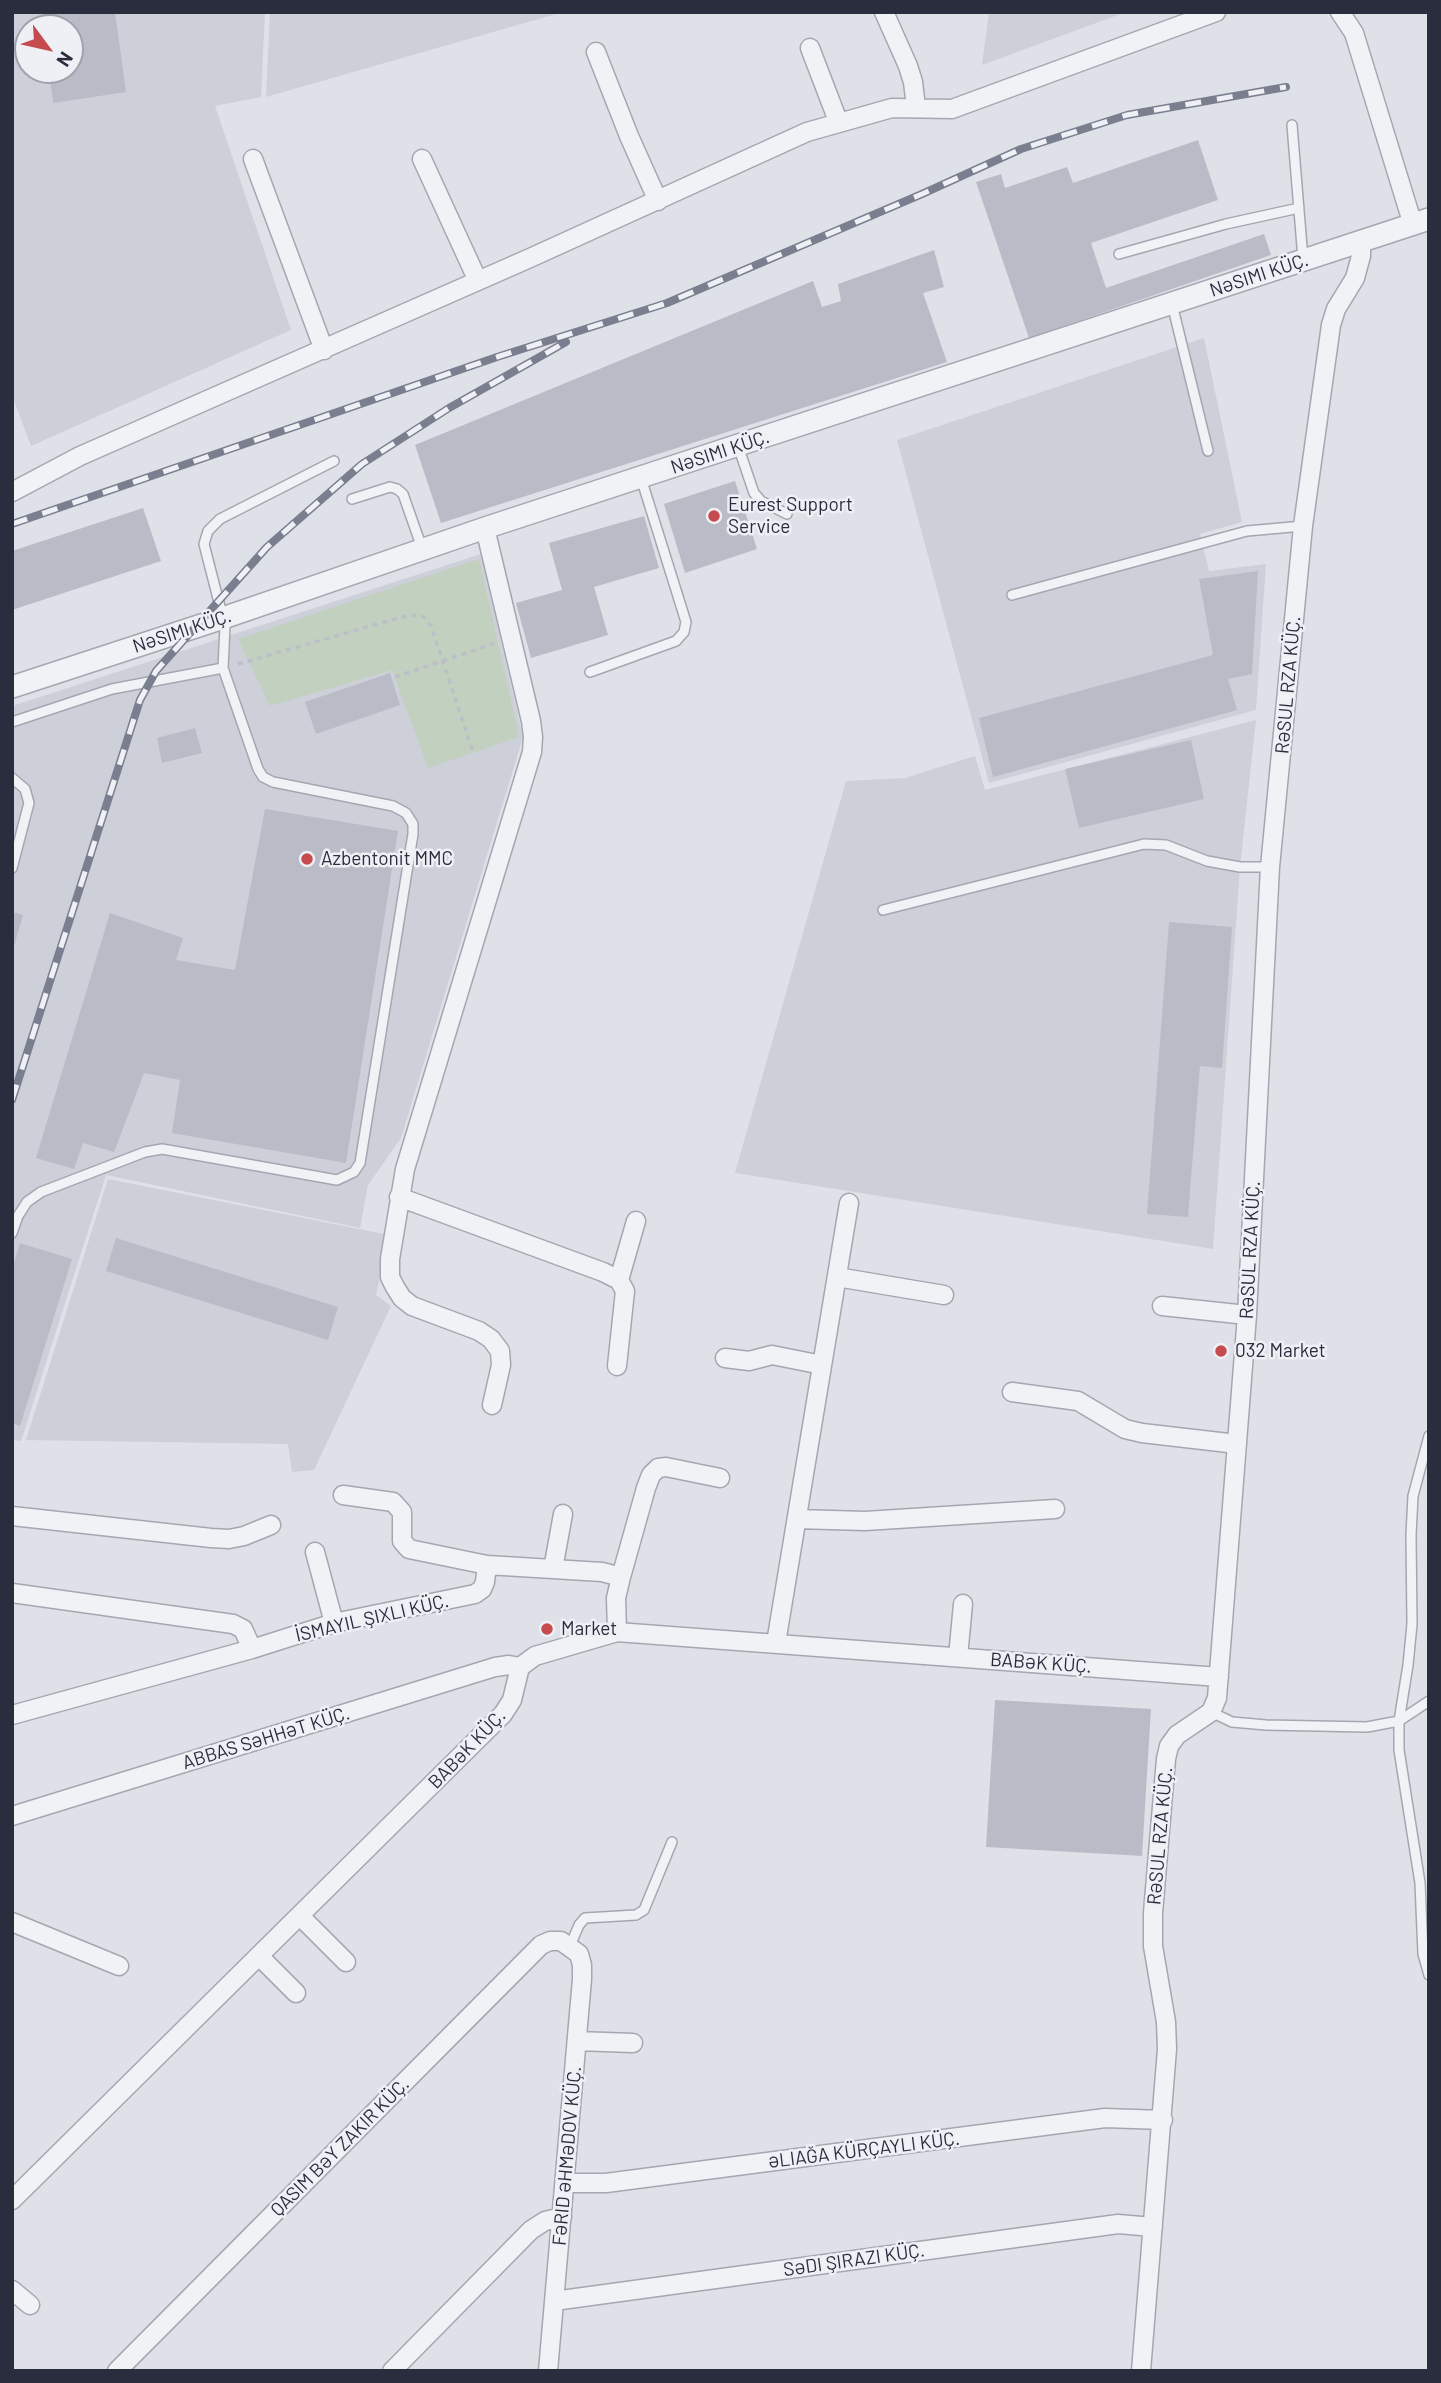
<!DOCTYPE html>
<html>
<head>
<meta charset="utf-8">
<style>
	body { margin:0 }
	#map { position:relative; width:1441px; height:2383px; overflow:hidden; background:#dee1e7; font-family:Barlow,sans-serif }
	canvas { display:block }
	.frame { position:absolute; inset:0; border:14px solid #292d3d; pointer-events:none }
	.north { position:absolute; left:14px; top:14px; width:70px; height:70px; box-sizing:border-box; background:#eef0f5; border:2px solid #9fa2ab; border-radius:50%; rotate:123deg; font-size:19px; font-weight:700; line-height:28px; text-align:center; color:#292d3d }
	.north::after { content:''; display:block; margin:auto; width:24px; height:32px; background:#c54b4e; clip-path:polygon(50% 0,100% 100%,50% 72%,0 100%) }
</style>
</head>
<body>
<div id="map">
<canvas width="1441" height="2383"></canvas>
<div class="frame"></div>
<div class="north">N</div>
</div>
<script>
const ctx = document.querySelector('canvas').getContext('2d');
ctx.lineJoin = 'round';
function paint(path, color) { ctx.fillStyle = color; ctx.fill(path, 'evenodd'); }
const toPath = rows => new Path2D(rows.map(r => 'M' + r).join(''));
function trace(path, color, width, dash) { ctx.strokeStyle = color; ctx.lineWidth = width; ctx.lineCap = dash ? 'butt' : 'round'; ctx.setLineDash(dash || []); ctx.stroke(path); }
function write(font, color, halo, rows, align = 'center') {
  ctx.font = font + ' Barlow,sans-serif'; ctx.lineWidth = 5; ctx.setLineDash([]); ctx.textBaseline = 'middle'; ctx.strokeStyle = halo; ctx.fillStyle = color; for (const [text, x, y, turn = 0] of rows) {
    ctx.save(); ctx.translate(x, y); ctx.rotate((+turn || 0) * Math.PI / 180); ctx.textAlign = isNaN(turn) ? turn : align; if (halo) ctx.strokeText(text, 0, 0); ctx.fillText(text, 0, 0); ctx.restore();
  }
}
const built = toPath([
	[12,12,265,12,261,97,215,106,291,330,31,446,12,395],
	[28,28,70,28,70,70,28,70],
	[270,12,563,12,266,97],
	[989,12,1126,12,982,65],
	[1204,338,1242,522,1200,534,1209,571,1266,564,1256,710,989,783,897,440],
	[481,554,523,737,401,1138,368,1185,360,1228,106,1175,21,1441,12,1440,12,706],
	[1256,720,1240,867,1213,1249,735,1173,846,781,905,778,975,756,985,790],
	[108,1179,389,1235,376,1295,391,1306,314,1470,292,1472,288,1444,26,1440]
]);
const green = toPath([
	[479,559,519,737,428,768,392,670,270,706,238,639]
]);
const building = toPath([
	[41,12,115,12,126,92,53,103,49,70,70,70,70,28,43,28],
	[1198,140,1218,200,1091,243,1106,288,1264,234,1271,255,1029,338,976,182,1001,174,1005,188,1067,167,1073,183],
	[934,250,944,287,923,293,947,362,441,523,415,445,813,281,822,307,841,301,838,284],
	[735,481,757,549,685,573,664,504],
	[143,508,161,561,12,610,12,551],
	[644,516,659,568,594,587,608,635,531,658,516,603,562,590,549,543],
	[1258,571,1252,674,1228,679,1237,710,993,777,979,718,1213,655,1199,579],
	[390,673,400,705,316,734,305,702],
	[195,728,202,753,162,763,157,738],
	[1191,740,1204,799,1079,828,1065,769],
	[265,809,398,831,346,1163,172,1133,180,1080,144,1073,114,1152,83,1143,74,1169,36,1158,110,913,183,938,176,960,235,970],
	[12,912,23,915,13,950,12,949],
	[1169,922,1232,927,1222,1068,1200,1066,1188,1217,1147,1214],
	[116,1238,338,1307,328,1340,106,1271],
	[20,1243,72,1259,20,1426,12,1423,12,1270],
	[995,1700,1151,1709,1142,1856,986,1847]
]);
const path = toPath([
	[238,664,402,617,417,615,424,617,431,626,473,752],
	[395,677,496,643]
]);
const service = toPath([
	[1292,125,1303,259],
	[1119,254,1226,224,1299,208],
	[1172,304,1208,451],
	[738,446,754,493,761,501,787,514],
	[352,499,390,487,397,489,403,494,422,548],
	[1012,595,1247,531,1303,526],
	[590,672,676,641,684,632,686,622,641,478],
	[12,722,112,689,223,668],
	[12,778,25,789,29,803,12,868],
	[883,910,1144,844,1166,845,1207,861,1240,867,1270,867],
	[12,1233,18,1216,27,1202,41,1192,145,1152,162,1149,337,1180,354,1172,360,1163,413,834,413,824,406,813,393,806,273,782,263,777,258,769,223,668,225,626,204,544,208,531,220,519,334,461],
	[1429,1436,1413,1496,1411,1535,1412,1624,1408,1665,1399,1721,1399,1750,1420,1883,1423,1954,1429,1975],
	[1211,1712,1232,1722,1266,1725,1367,1727,1399,1721,1429,1701],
	[570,1946,579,1925,585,1918,636,1915,644,1910,672,1842]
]);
const minor = toPath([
	[884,12,908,66,913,82,916,107],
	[1340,12,1354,33,1413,225],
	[810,48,838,121],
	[596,52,629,136,658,201],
	[253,159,324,350],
	[422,159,477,279],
	[12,492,80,456,530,258,807,132,892,108,952,109,1216,12],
	[485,528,531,721,533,737,532,752,405,1169,390,1259,390,1277,395,1287,402,1298,412,1306,479,1331,491,1339,500,1351,501,1365,492,1405],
	[399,1197,603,1272,619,1280,625,1291,617,1366],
	[837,1277,944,1295],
	[619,1280,636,1221],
	[1162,1306,1247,1315],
	[725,1358,749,1361,772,1355,822,1365],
	[1012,1392,1078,1401,1125,1429,1142,1433,1237,1444],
	[343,1495,393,1502,402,1512,402,1541,409,1549,487,1565],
	[12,1516,211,1538,229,1539,244,1536,271,1525],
	[797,1519,865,1521,1055,1509],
	[315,1552,334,1623],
	[553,1569,563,1514],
	[621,1577,646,1488,651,1475,658,1468,666,1467,720,1478],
	[12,1593,233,1624,243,1629,252,1649],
	[776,1643,849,1203],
	[958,1657,963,1604],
	[12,1715,252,1649,334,1623,475,1594,482,1589,485,1582,487,1565,602,1572,621,1577,616,1598,617,1632],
	[12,1816,495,1667,509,1665,520,1667],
	[300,1916,346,1962],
	[12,1922,119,1966],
	[259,1956,296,1993],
	[577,2041,633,2043],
	[565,2183,606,2183,1105,2118,1163,2120],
	[12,2200,503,1714,512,1700,520,1667,535,1656,617,1632,1219,1677],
	[12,2290,30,2305],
	[554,2301,1118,2224,1153,2227],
	[117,2371,541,1945,550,1941,561,1941,579,1954,582,1965,582,1979,548,2371],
	[392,2371,531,2230,545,2221,562,2217],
	[1141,2371,1167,2049,1166,2022,1153,1946,1153,1913,1166,1759,1169,1746,1177,1735,1211,1712,1217,1698,1247,1315,1270,867,1303,526,1331,325,1336,309,1355,278,1361,256,1361,241]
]);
const tertiary = toPath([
	[12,687,223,618,485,528,1429,219]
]);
const rail = toPath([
	[12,524,497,357,667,303,922,194,1021,149,1127,115,1286,87],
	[12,1100,140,700,156,671,267,547,362,464,449,408,566,342]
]);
const markers = [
	[714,516,7,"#c54b4e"],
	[307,859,7,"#c54b4e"],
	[1221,1351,7,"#c54b4e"],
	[547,1629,7,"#c54b4e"]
];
const streetNames = [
	["NƏSIMI KÜÇ.",1259,275,-18],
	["NƏSIMI KÜÇ.",720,452,-18],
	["NƏSIMI KÜÇ.",182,631,-18],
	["RƏSUL RZA KÜÇ.",1288,685,-85],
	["RƏSUL RZA KÜÇ.",1250,1250,-87],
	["İSMAYIL ŞIXLI KÜÇ.",372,1618,-13],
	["BABƏK KÜÇ.",1041,1663,4],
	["ABBAS SƏHHƏT KÜÇ.",266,1738,-17],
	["BABƏK KÜÇ.",467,1749,-46],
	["RƏSUL RZA KÜÇ.",1160,1836,-85],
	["QASIM BƏY ZAKIR KÜÇ.",340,2147,-45],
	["ƏLIAĞA KÜRÇAYLI KÜÇ.",864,2150,-7],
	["FƏRID ƏHMƏDOV KÜÇ.",567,2156,-85],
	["SƏDI ŞIRAZI KÜÇ.",854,2260,-8]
];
const poiNames = [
	["Eurest Support",728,505],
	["Service",728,527],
	["Azbentonit MMC",321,859],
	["032 Market",1235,1351],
	["Market",561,1629]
];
paint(built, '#cdd0d9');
paint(green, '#c2d0c0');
paint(building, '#b9bcc6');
trace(service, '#a4a7b1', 12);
trace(minor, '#a4a7b1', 21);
trace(tertiary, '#a4a7b1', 24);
trace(path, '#bdbfc6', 3.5, [5, 5]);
trace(service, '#f1f2f6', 9);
trace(minor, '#f1f2f6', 18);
trace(tertiary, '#f1f2f6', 21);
trace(rail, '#797f8f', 8);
trace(rail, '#eef0f5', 5, [16]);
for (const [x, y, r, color] of markers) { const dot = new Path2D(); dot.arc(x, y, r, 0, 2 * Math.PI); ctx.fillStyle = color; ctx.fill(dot); trace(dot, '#eef0f5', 2.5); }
write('19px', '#292d3d', '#eef0f5', streetNames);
write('19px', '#292d3d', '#eef0f5', poiNames, 'left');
</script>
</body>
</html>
